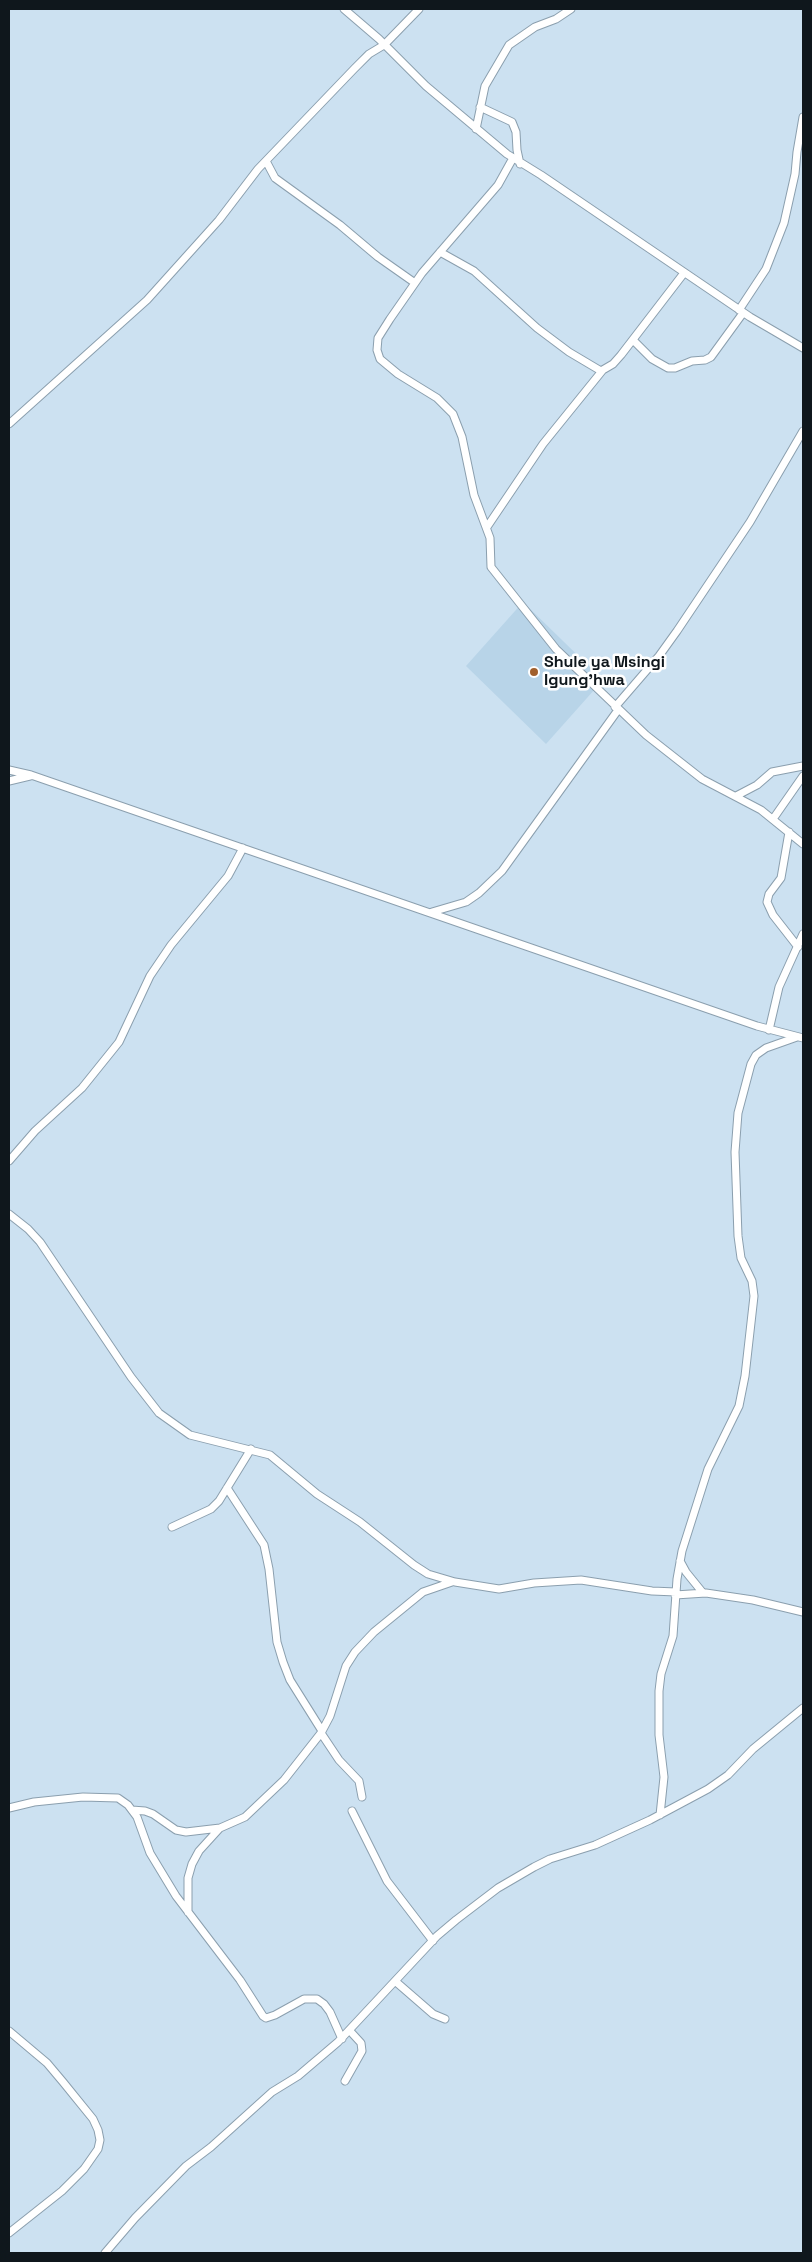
<!DOCTYPE html>
<html>
<head>
<meta charset="utf-8">
<style>
	body { margin:0 }
	#map { position:relative; width:812px; height:2262px; overflow:hidden; background:#cce1f1; font-family:"Space Grotesk",sans-serif }
	canvas { display:block }
	.frame { position:absolute; inset:0; border:10px solid #0f171c; pointer-events:none }
</style>
</head>
<body>
<div id="map">
<canvas width="812" height="2262"></canvas>
<div class="frame"></div>
</div>
<script>
const ctx = document.querySelector('canvas').getContext('2d');
ctx.lineJoin = 'round';
function paint(path, color) { ctx.fillStyle = color; ctx.fill(path, 'evenodd'); }
const toPath = rows => new Path2D(rows.map(r => 'M' + r).join(''));
function trace(path, color, width, dash) { ctx.strokeStyle = color; ctx.lineWidth = width; ctx.lineCap = dash ? 'butt' : 'round'; ctx.setLineDash(dash || []); ctx.stroke(path); }
function write(font, color, halo, rows, align = 'center') {
  ctx.font = font + ' "Space Grotesk",sans-serif'; ctx.lineWidth = 5; ctx.setLineDash([]); ctx.textBaseline = 'middle'; ctx.strokeStyle = halo; ctx.fillStyle = color; for (const [text, x, y, turn = 0] of rows) {
    ctx.save(); ctx.translate(x, y); ctx.rotate((+turn || 0) * Math.PI / 180); ctx.textAlign = isNaN(turn) ? turn : align; if (halo) ctx.strokeText(text, 0, 0); ctx.fillText(text, 0, 0); ctx.restore();
  }
}
const built = toPath([
	[523,602,603,680,546,744,466,666]
]);
const street = toPath([
	[344,9,379,39,426,86,507,154,541,175,750,317,803,348],
	[480,107,512,122,516,132,517,150,520,164],
	[476,129,485,86,509,45,535,27,556,19,571,9],
	[513,158,498,185,422,273,390,319,378,338,377,350,380,359,398,374,437,398,453,414,462,437,474,495,490,538,491,567,556,649,646,735,702,779,761,810,803,844],
	[266,161,275,178,340,225,378,257,415,283],
	[440,252,474,271,537,328,569,352,601,371,613,364,621,355,684,273],
	[739,310,766,269,784,223,795,174,797,152,803,117],
	[633,340,652,359,668,368,675,368,692,361,705,360,711,357,743,313],
	[9,424,147,300,219,220,258,169,354,69,369,54,384,45,419,9],
	[487,527,543,444,602,371],
	[615,707,659,656,677,631,750,522,803,431],
	[9,770,31,775,193,831,757,1026,803,1038],
	[9,781,30,776],
	[736,796,757,785,772,772,803,766],
	[773,819,803,776],
	[789,832,781,878,769,894,767,902,773,915,798,947],
	[432,912,466,902,479,893,502,871,618,710],
	[769,1030,779,987,803,934],
	[9,1161,35,1131,82,1088,119,1042,150,976,171,945,228,876,243,848],
	[9,1214,28,1229,40,1242,131,1377,159,1413,190,1435,270,1455,317,1494,360,1522,414,1565,428,1574,455,1582,499,1589,534,1583,581,1580,652,1591,676,1592],
	[227,1488,264,1545,269,1569,277,1642,283,1662,290,1680,322,1731],
	[172,1527,211,1509,219,1501,251,1449],
	[680,1561,686,1572,703,1593],
	[675,1595,706,1593,753,1600,803,1612],
	[321,1733,339,1760,359,1781,362,1797],
	[9,1808,34,1802,83,1797,118,1798,128,1805,137,1817,150,1853,176,1896,240,1980,263,2016,266,2018,275,2015,304,1999,317,1999,324,2004,330,2012,342,2039],
	[132,1810,145,1811,153,1814,176,1830,186,1832,220,1828,245,1817,284,1780,321,1733,330,1716,346,1666,355,1652,374,1632,423,1592,452,1582],
	[352,1811,387,1881,433,1941],
	[660,1815,664,1777,659,1735,659,1691,661,1674,673,1636,677,1579,682,1551,708,1469,739,1406,745,1376,754,1296,752,1281,741,1258,738,1236,735,1152,738,1113,751,1064,756,1055,766,1048,797,1037],
	[188,1912,188,1878,192,1864,199,1851,219,1829],
	[395,1981,433,2014,445,2019],
	[9,2031,47,2063,63,2082,93,2119,98,2130,100,2140,98,2149,84,2169,62,2191,9,2233],
	[345,2081,362,2051,361,2043,350,2031],
	[105,2253,135,2218,186,2166,211,2147,272,2092,298,2076,338,2042,437,1936,456,1920,498,1888,534,1867,550,1859,595,1845,650,1820,708,1789,728,1775,753,1749,803,1708]
]);
const markers = [
	[534,672,5,"#a15f2c"]
];
const poiNames = [
	["Shule ya Msingi",544,663],
	["Igung'hwa",544,681]
];
paint(built, '#b8d4e8');
trace(street, '#8b9fae', 9);
trace(street, '#fff', 7);
for (const [x, y, r, color] of markers) { const dot = new Path2D(); dot.arc(x, y, r, 0, 2 * Math.PI); ctx.fillStyle = color; ctx.fill(dot); trace(dot, '#fff', 2); }
write('bold 16px', '#0f171c', '#fff', poiNames, 'left');
</script>
</body>
</html>
